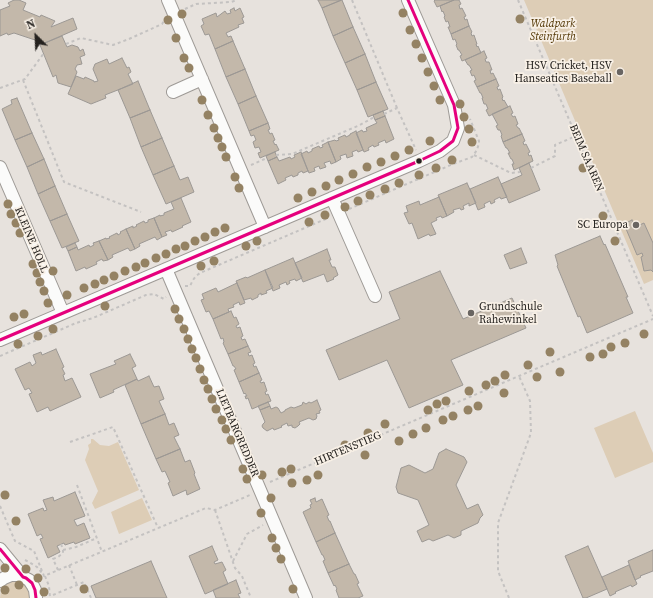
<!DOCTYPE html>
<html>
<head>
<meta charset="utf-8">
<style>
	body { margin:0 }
	#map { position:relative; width:653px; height:598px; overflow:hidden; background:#e7e2dd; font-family:"Source Serif 4",serif }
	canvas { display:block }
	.north { position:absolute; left:16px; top:16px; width:40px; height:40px; -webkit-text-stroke:3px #f8f0e6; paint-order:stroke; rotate:336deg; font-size:11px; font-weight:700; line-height:16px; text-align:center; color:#25221f }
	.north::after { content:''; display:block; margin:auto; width:14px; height:18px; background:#25221f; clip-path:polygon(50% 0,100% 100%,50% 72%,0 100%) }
</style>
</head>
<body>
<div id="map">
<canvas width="653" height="598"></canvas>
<div class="north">N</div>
</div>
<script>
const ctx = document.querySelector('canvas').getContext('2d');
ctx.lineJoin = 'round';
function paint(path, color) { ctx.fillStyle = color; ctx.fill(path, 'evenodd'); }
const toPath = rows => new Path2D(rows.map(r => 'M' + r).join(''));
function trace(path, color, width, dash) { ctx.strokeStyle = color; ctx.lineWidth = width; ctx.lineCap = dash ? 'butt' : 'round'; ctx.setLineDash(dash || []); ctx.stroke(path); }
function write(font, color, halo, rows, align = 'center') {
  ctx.font = font + ' "Source Serif 4",serif'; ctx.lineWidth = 3.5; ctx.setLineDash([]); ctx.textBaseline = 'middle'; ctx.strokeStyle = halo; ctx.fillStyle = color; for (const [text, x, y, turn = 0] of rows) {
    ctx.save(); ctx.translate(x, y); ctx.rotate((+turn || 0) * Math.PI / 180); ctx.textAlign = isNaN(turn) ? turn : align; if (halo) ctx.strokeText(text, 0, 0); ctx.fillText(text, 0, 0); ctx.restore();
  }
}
const green = toPath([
	[524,0,653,0,653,280,644,284],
	[635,411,653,453,653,462,615,478,594,428],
	[91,439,93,439,100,445,109,446,118,442,139,490,95,509,92,503,98,491,85,460,89,449,88,445,91,443],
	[142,498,152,520,119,534,111,512],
	[12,581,18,581,23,583,29,589,30,598,0,598,1,590,4,586,8,583]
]);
const building = toPath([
	[14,0,19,0,26,3,23,10,40,17,41,15,55,21,51,27,73,18,77,29,40,45,38,41,14,33,8,35,7,33,0,36,0,10,10,6,8,3,14,0],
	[318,0,341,0,322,8,318,0],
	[342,0,353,27,333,36,322,8,342,0],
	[435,0,454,0,437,7,434,1,435,0],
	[454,0,459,0,461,4,459,5,460,9,462,8,466,16,464,17,465,20,467,19,469,26,451,34,448,27,450,27,448,21,446,22,444,17,445,16,443,11,442,12,440,6,454,0],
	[234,8,235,11,240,8,244,17,242,18,244,23,238,25,239,27,226,33,228,37,231,36,233,41,215,49,209,34,205,35,201,26,204,24,202,19,216,13,217,17,225,11,227,14,231,13,230,10,234,8],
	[469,26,472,32,471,33,472,36,474,35,477,44,476,44,477,47,478,46,481,53,462,61,460,56,462,55,459,50,458,50,456,45,457,44,455,39,453,40,451,34,469,26],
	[353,27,365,54,345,63,333,36,353,27],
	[62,36,67,47,72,45,78,47,80,51,83,49,85,55,80,57,82,64,77,65,75,69,77,72,71,87,58,83,56,75,53,77,40,45,62,36],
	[233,41,245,69,226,77,215,49,233,41],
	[484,51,487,58,485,59,486,62,489,62,492,70,490,70,491,74,493,73,496,79,477,87,474,81,476,80,474,75,472,76,470,71,472,70,469,65,468,65,465,60,484,51],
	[365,54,376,82,357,90,345,63,365,54],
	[122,58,127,68,129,67,131,72,128,74,133,84,105,95,106,98,91,104,68,94,76,76,84,79,85,77,94,81,94,82,98,81,93,69,95,64,107,59,109,64,122,58],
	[245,69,256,96,238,104,226,77,245,69],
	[496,79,499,86,497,87,498,90,500,89,503,97,502,98,503,101,504,100,508,107,489,116,486,110,488,109,486,104,484,104,482,98,483,98,481,93,480,93,477,87,496,79],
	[138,81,150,110,130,118,118,90,138,81],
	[376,82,388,109,368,117,357,90,376,82],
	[256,96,268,123,249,131,238,104,256,96],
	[17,98,32,133,15,140,2,109,12,104,11,100,17,98],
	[510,106,513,113,511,114,513,117,515,116,518,124,516,125,518,128,519,128,522,134,503,142,501,136,502,135,500,130,498,130,496,126,498,125,492,114,510,106],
	[150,110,162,138,141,147,130,118,150,110],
	[383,111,385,116,375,120,373,115,383,111],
	[385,116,394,139,386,143,385,140,378,143,379,145,374,147,373,145,368,148,369,150,364,152,356,133,362,130,363,132,367,131,366,128,377,123,375,120,385,116],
	[268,123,270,129,268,130,270,134,272,133,275,140,273,141,275,145,276,144,279,150,260,158,258,153,261,152,259,147,255,148,253,142,256,140,254,135,251,136,249,131,268,123],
	[356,131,363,150,358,152,357,150,352,152,353,156,347,158,346,154,340,156,341,159,336,162,328,142,335,140,336,141,339,140,338,138,345,135,346,137,350,135,350,134,356,131],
	[32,133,44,159,27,167,15,140,32,133],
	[522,134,525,141,523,142,524,145,526,144,530,152,528,153,529,156,531,155,533,161,514,170,512,164,514,164,512,159,511,159,508,153,510,153,507,148,506,148,503,142,522,134],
	[162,138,174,166,153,175,141,147,162,138],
	[328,142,336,162,331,164,330,161,324,163,326,167,320,169,319,166,314,168,315,171,309,173,301,154,307,151,308,153,312,151,312,149,319,146,320,148,323,147,322,145,328,142],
	[275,152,277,157,268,161,266,156,275,152],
	[301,152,308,171,303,173,302,171,298,173,298,175,293,177,292,175,285,178,286,180,278,184,268,161,277,157,279,161,290,157,291,159,295,157,294,155,301,152],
	[44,159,55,186,38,194,27,167,44,159],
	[529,163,540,190,509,203,501,184,522,175,519,168,529,163],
	[174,166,180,180,188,177,194,192,166,204,153,175,174,166],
	[498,177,507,197,501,199,500,197,494,200,495,202,491,204,490,201,484,204,485,207,478,210,470,189,498,177],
	[467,183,476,203,469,206,469,203,463,206,464,209,461,210,460,208,453,210,454,212,447,216,438,195,467,183],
	[55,186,67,214,50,221,38,194,55,186],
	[439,197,447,216,442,218,441,216,436,218,437,220,431,223,436,234,430,236,429,234,418,239,412,223,409,224,404,213,408,212,406,206,419,201,420,205,439,197],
	[181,198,191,222,182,226,183,227,172,232,171,230,165,232,167,235,162,237,154,218,160,215,160,216,164,215,164,213,174,209,171,202,181,198],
	[67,214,79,241,62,248,50,221,67,214],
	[154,218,162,237,157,240,155,237,139,244,140,246,135,249,126,229,133,226,133,228,137,226,136,225,144,221,145,223,148,222,148,220,154,218],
	[632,220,635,227,644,223,653,243,653,272,651,270,644,271,641,257,643,256,642,253,637,255,624,224,632,220],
	[126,229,135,249,130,251,128,248,112,255,113,257,108,260,99,241,106,238,106,239,110,238,109,237,117,233,118,235,121,233,120,232,126,229],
	[600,236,604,245,605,244,628,297,626,297,633,313,587,333,580,316,578,317,557,266,558,265,555,255,600,236],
	[99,241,108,260,103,261,102,259,96,262,97,264,86,269,85,267,76,271,68,251,77,247,78,250,89,245,90,247,94,245,93,243,99,241],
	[75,243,77,247,68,251,66,247,75,243],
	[521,248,527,263,510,269,504,255,521,248],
	[327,249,331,260,329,260,332,267,335,267,338,275,333,278,334,279,327,282,324,274,303,282,295,263,327,249],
	[293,258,302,278,296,281,295,279,289,281,290,283,287,285,286,282,279,285,280,288,273,291,265,270,293,258],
	[265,270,273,288,266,291,267,293,261,295,261,293,258,295,258,297,252,300,251,298,244,300,236,281,246,277,247,278,265,270],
	[440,271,463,319,512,298,526,328,451,360,463,385,409,408,387,360,339,380,326,350,400,319,389,292,440,271],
	[237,283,245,303,240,305,239,302,233,305,234,307,228,309,229,312,213,319,209,311,206,312,201,300,204,299,202,294,216,288,218,292,237,283],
	[231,311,234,318,236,317,239,324,236,326,237,328,240,327,243,336,241,337,242,340,245,339,248,346,228,354,223,343,224,342,223,338,221,339,213,319,231,311],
	[248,346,251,352,248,353,249,356,252,355,255,363,253,364,254,367,256,366,259,373,239,382,234,370,236,369,234,366,233,366,228,354,248,346],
	[56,349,64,367,62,368,65,374,63,375,65,381,72,378,81,397,50,411,48,407,37,412,29,394,32,393,29,388,25,390,15,369,30,362,32,366,36,363,33,355,41,352,42,355,56,349],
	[130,354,136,366,132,368,137,379,113,390,114,392,100,398,90,374,116,364,114,361,130,354],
	[259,373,262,380,260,381,261,383,264,382,267,391,265,392,266,395,268,394,271,401,252,409,248,398,246,399,245,396,247,396,245,393,244,394,239,382,259,373],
	[149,376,154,387,159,386,164,399,159,401,165,414,141,424,125,385,137,379,138,381,149,376],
	[317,400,321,410,319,411,320,413,316,414,317,416,316,419,313,420,309,418,299,422,300,424,298,426,295,428,292,427,292,425,288,426,287,423,281,426,282,427,274,430,273,428,267,431,263,428,262,426,263,424,265,422,260,410,270,406,271,409,276,407,278,408,281,413,285,411,285,410,291,407,294,408,302,405,303,402,306,404,309,402,311,403,317,400],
	[268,402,270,406,260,410,258,406,268,402],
	[165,414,169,425,174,423,179,435,174,437,180,449,156,459,141,424,165,414],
	[180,449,185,462,190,460,195,473,194,474,200,489,187,495,186,490,173,496,168,483,170,482,165,471,162,472,156,459,180,449],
	[446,449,464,457,467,462,456,485,467,509,478,504,483,515,480,518,478,523,461,531,461,535,454,538,448,535,433,541,429,539,422,542,417,531,429,525,418,500,398,493,396,487,401,468,409,465,425,473,433,469,439,453,446,449],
	[75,492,85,516,74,520,77,526,84,523,90,538,75,544,74,542,65,545,64,543,57,546,60,552,48,558,40,539,43,538,41,534,37,536,28,514,43,508,44,511,47,510,43,500,53,497,54,501,75,492],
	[315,498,316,502,322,499,329,515,327,516,329,521,330,521,335,533,316,542,303,512,311,508,310,505,312,504,310,500,315,498],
	[335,533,349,564,328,573,323,561,325,560,323,555,322,555,316,542,335,533],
	[212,546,218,560,214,562,215,564,222,562,226,570,223,572,228,584,205,594,189,556,212,546],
	[588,546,607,589,586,598,583,598,565,556,588,546],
	[653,550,653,571,640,576,641,577,635,580,628,561,653,550],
	[151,561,167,598,96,598,91,586,151,561],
	[349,564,354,574,355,574,359,583,357,584,363,596,358,598,339,598,336,590,337,589,335,585,334,586,328,573,349,564],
	[629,565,637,584,632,587,631,585,615,592,616,593,610,596,602,577,629,565],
	[236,580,241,593,238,594,240,598,216,598,213,590,236,580]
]);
const path = toPath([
	[352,0,397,108],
	[518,0,653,316],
	[185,9,196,4,231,2,237,0],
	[66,44,81,38,113,45,129,39,162,24,164,21],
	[23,80,64,182,141,212],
	[0,88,25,79,44,53],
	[384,114,397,108,416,150],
	[276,155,292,154,360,125,374,117],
	[474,155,511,173,520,172],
	[251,165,267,158],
	[531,168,555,156,555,145,576,136],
	[349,209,453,164,472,157,477,150,479,143,479,141,470,119],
	[185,286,190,286,193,280,196,276,200,273,328,218],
	[0,356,76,323,93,318,146,295,154,294,164,299,166,297],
	[70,442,113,427,158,528],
	[270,482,519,376,653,319],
	[77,485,102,552],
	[0,506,15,541,34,551,44,576,206,508,215,510,250,495],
	[215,510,235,568,242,576,251,598],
	[63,550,76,547,97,538],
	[25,560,29,562,37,567,42,573],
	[233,561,247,534,263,525],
	[69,565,77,585],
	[58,570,53,559,58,557,63,553,63,550,61,544],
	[45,576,49,586,50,598],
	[53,595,84,582,91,598],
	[509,598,498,571,498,523,531,433,530,401,519,376]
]);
const minor = toPath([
	[168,0,265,227],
	[173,92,202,79],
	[0,167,63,313],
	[332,198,375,296],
	[166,269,306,598],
	[0,340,419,161,440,151,453,141,458,128,454,105,408,0],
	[0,549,23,577],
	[0,581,4,578,11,575,19,575,29,580,33,586,35,590,36,598]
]);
const bus1 = toPath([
	[0,340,419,161,440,151,453,141,458,128,454,105,408,0],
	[0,549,23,577,26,578,32,583,35,590,36,598]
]);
const trees = [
	[403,13],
	[182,14],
	[520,19],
	[168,20],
	[410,30],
	[176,38],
	[416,44],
	[184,58],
	[422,58],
	[189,68],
	[428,72],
	[434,86],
	[202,100],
	[440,100],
	[460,104],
	[208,115],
	[464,117],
	[214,128],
	[469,129],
	[218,138],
	[430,141],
	[472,142],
	[222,147],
	[409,150],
	[395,156],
	[226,157],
	[452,160],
	[381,162],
	[367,167],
	[436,168],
	[583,168],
	[353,174],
	[419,175],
	[235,177],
	[339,180],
	[399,183],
	[326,186],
	[239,188],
	[385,189],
	[312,192],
	[370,195],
	[298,198],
	[358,201],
	[8,204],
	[345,207],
	[11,214],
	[325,215],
	[603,216],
	[309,222],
	[16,223],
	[225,228],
	[215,232],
	[20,233],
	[205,237],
	[195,241],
	[257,241],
	[615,241],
	[185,246],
	[246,246],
	[176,249],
	[166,254],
	[156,258],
	[214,261],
	[145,263],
	[33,264],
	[201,266],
	[136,267],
	[53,271],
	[125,271],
	[37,273],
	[114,276],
	[104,280],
	[40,282],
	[95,284],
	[84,288],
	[44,291],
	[67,295],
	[48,303],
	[105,306],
	[175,309],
	[24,314],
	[14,317],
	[179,319],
	[53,329],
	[184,329],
	[644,334],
	[38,336],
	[188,339],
	[625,343],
	[18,344],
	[611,347],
	[192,349],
	[550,352],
	[603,354],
	[590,357],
	[196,358],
	[528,365],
	[200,369],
	[560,372],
	[505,375],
	[537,377],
	[204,380],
	[495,381],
	[486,385],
	[208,389],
	[469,391],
	[504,393],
	[212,399],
	[446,401],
	[437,404],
	[478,406],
	[216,409],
	[428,410],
	[468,410],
	[453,416],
	[222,420],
	[443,420],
	[385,424],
	[426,428],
	[226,429],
	[368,433],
	[413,434],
	[231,440],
	[399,441],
	[345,445],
	[365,455],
	[243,469],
	[291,469],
	[282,472],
	[262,475],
	[318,475],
	[247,479],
	[307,480],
	[292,483],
	[5,495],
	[271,498],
	[261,513],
	[16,521],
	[272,538],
	[276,548],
	[281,559],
	[5,568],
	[26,569],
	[38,578],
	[19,585],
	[84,589],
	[293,589],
	[5,590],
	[44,592]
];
const markers = [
	[620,72,4,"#696562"],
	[419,161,3.5,"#25221f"],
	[636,225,4,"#696562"],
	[471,313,4,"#696562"]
];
const parkNames = [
	["Waldpark",553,24],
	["Steinfurth",553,37]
];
const poiNames = [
	["HSV Cricket, HSV",612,66],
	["Hanseatics Baseball",612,79],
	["SC Europa",628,225],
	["Grundschule",479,307,"left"],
	["Rahewinkel",479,320,"left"]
];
const streetNames = [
	["BEIM SAAREN",586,158,67],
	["KLEINE HOLL",31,240,67],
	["LIETBARGREDDER",237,433,67],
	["HIRTENSTIEG",348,449,-23]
];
paint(green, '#ddcdb6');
paint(building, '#c3b8aa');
trace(building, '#9c9894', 1);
trace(minor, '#9e9a96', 14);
trace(path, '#c4c2c1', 2, [3, 3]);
trace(minor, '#fbfbfa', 12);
trace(bus1, '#e5007d', 3);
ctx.fillStyle = '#948263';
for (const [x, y] of trees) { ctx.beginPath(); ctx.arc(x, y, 4.5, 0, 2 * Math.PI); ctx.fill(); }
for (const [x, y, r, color] of markers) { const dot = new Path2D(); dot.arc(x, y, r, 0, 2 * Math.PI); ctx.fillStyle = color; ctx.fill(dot); trace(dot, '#f8f0e6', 1.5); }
write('italic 11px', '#503400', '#f8f0e6', parkNames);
write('11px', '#25221f', '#f8f0e6', poiNames, 'right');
write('11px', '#25221f', '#f8f0e6', streetNames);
</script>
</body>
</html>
